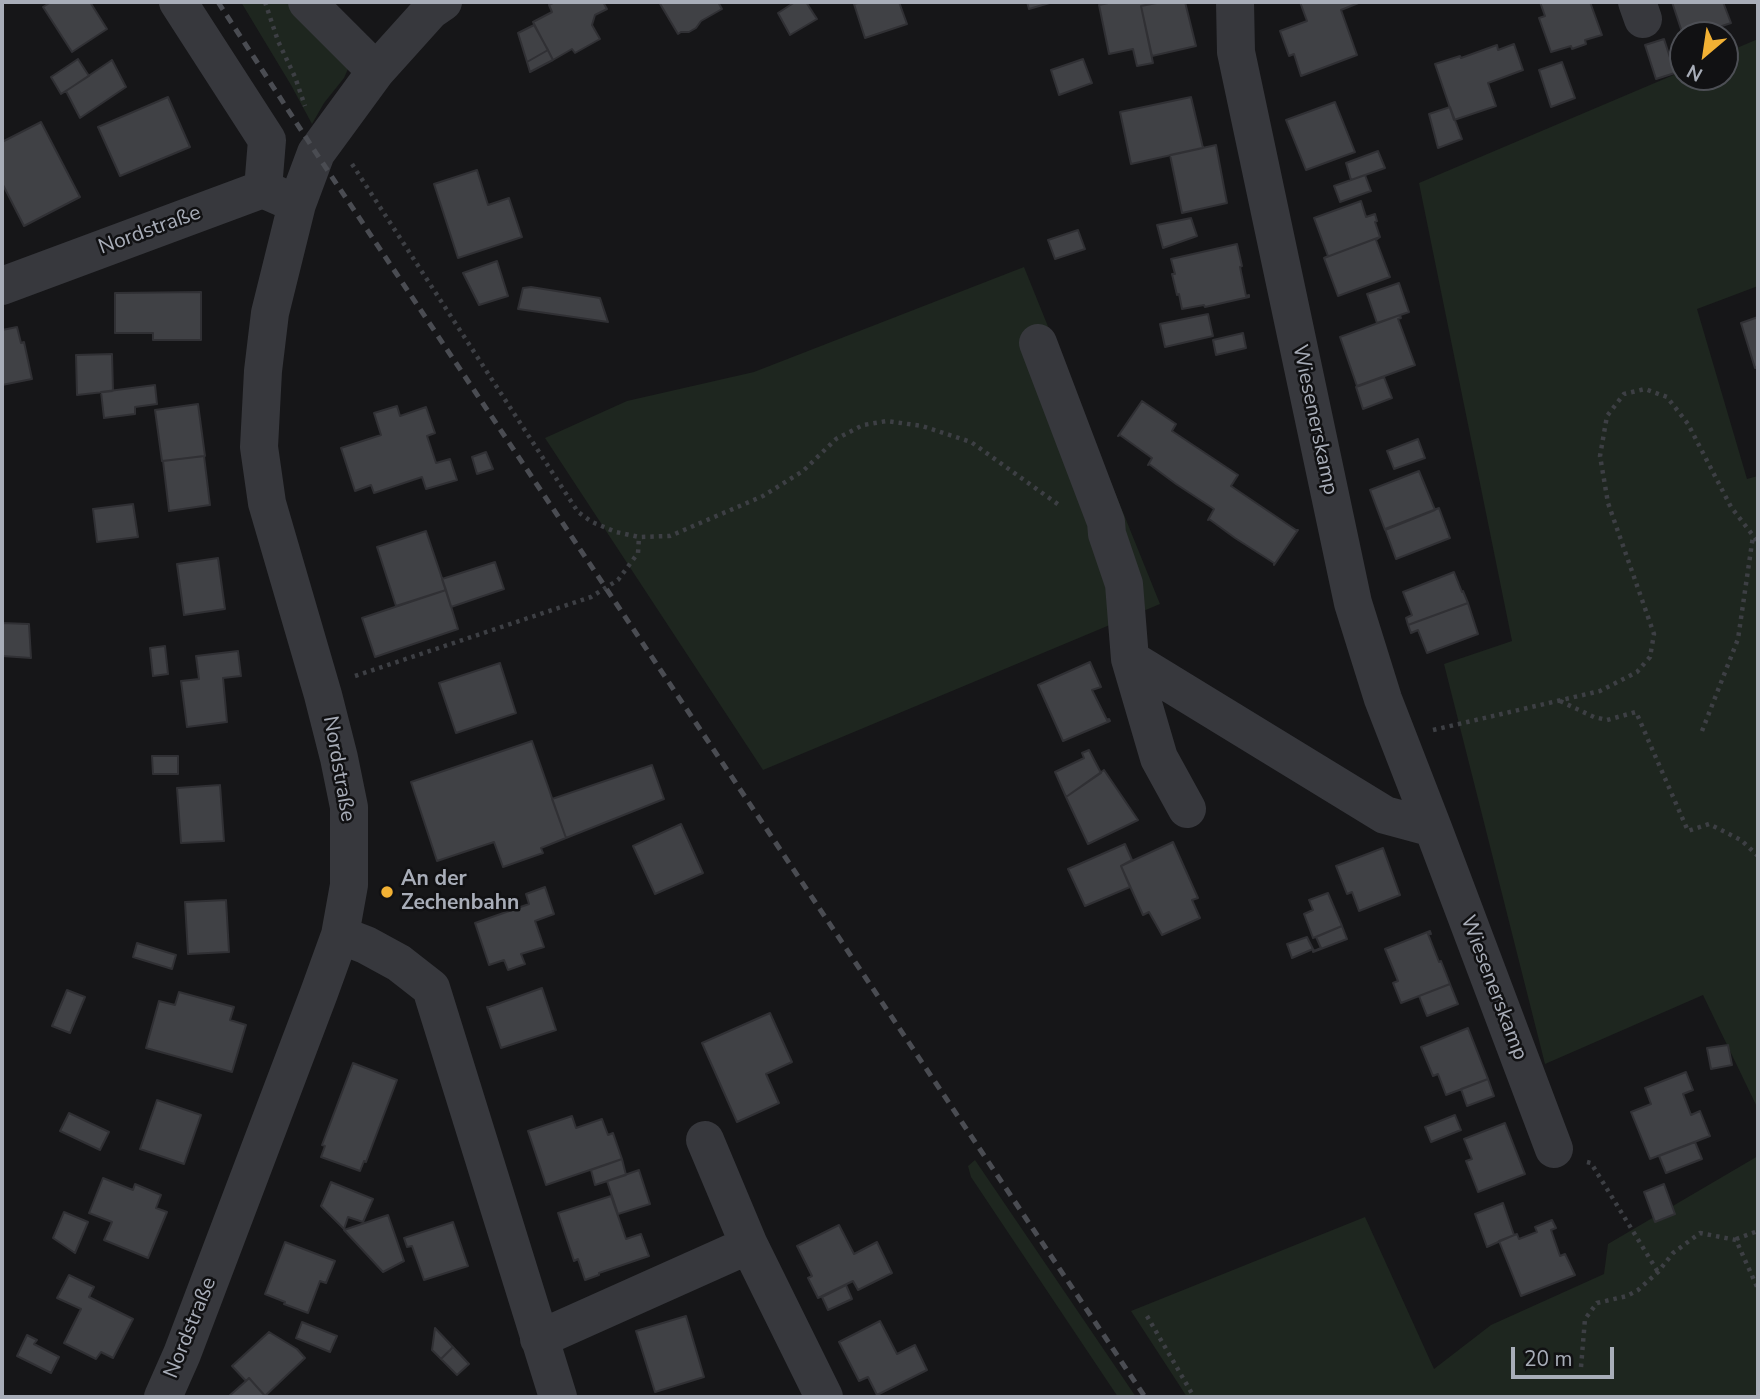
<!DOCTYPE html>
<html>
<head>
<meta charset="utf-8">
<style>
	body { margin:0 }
	#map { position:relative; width:1760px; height:1399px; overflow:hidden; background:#161618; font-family:"Nunito Sans",sans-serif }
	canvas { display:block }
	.frame { position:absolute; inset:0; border:4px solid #a8adb8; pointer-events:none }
	.north { position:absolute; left:1669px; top:21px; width:70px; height:70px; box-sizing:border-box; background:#111113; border:2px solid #4d4f55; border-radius:50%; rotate:209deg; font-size:19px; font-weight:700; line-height:28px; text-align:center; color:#a8adb8 }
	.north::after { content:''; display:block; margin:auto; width:24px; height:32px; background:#f2b134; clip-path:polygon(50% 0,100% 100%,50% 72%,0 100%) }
	.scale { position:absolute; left:1511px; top:1347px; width:103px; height:32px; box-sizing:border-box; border:4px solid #a8adb8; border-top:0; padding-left:9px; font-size:21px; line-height:24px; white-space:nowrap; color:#a8adb8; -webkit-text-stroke:5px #111113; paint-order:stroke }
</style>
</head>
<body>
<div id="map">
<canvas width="1760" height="1399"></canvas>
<div class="frame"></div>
<div class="north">N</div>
<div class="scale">20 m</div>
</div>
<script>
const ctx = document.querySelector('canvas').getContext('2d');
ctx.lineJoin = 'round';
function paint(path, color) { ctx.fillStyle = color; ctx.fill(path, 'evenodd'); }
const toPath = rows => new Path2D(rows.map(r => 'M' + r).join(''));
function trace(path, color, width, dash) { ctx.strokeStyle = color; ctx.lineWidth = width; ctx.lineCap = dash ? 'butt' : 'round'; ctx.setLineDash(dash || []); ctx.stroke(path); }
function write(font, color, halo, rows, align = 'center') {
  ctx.font = font + ' "Nunito Sans",sans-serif'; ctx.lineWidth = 5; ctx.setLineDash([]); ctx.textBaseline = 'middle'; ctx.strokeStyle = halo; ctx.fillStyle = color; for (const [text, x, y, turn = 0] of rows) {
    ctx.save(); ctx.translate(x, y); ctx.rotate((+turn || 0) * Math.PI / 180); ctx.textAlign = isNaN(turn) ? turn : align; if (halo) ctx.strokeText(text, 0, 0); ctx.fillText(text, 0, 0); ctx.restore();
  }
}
const green = toPath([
	[241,2,293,2,351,62,344,78,324,103,312,124,291,85],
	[1758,39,1758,286,1697,309,1747,479,1758,476,1758,1109,1703,995,1545,1064,1444,664,1512,641,1419,183,1683,71,1683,77,1725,77,1725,53],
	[1024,267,1160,604,763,770,545,438,627,401,754,372],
	[1758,1156,1758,1397,1187,1397,1131,1311,1365,1217,1434,1369,1491,1325,1604,1274,1608,1244],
	[975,1160,1136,1397,1118,1397,971,1177,968,1166]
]);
const building = toPath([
	[51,2,90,2,107,29,72,52,43,7,51,2],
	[555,2,603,2,607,9,595,15,592,25,600,39,575,53,572,49,553,60,533,22,552,12,549,5,555,2],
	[659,2,718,2,722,9,701,21,696,28,689,32,681,32,678,34,659,2],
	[795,2,806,2,817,19,790,35,778,13,795,2],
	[861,2,899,2,907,24,865,38,854,4,861,2],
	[1027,2,1053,2,1029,9,1027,2],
	[1113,2,1154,2,1154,3,1141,6,1153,63,1137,66,1133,49,1109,54,1099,5,1113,2],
	[1162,2,1185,2,1196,46,1152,56,1141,6,1162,2],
	[1300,2,1361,2,1341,10,1357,55,1301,76,1294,54,1289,56,1280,31,1307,21,1300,2],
	[1540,2,1590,2,1602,35,1585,40,1586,44,1572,49,1571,46,1551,52,1539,18,1545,16,1540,2],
	[1672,2,1723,2,1731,23,1707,31,1708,35,1683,35,1672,2],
	[534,25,548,50,527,62,518,33,534,25],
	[1664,39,1675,73,1656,79,1645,45,1664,39],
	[1514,44,1523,70,1488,83,1496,106,1454,120,1435,64,1460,56,1461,58,1497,45,1498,50,1514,44],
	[548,50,553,60,530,72,527,62,548,50],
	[78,59,89,76,61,94,51,77,78,59],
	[1083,59,1092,83,1059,95,1051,70,1083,59],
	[112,60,126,87,80,118,66,91,112,60],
	[1562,62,1575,98,1551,107,1539,70,1562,62],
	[168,97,190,147,120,176,98,127,168,97],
	[1191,97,1203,148,1131,164,1120,112,1191,97],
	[1335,102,1355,152,1306,170,1286,120,1335,102],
	[1450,107,1462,139,1438,148,1429,114,1450,107],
	[41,122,80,197,24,226,2,183,2,142,41,122],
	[1216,145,1227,203,1182,213,1170,155,1216,145],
	[1378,151,1385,168,1351,180,1346,163,1378,151],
	[477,170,488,205,509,198,522,237,458,258,434,184,477,170],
	[1365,175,1371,191,1340,202,1334,186,1365,175],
	[1361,201,1366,217,1375,214,1377,221,1375,222,1380,237,1324,258,1328,256,1314,218,1361,201],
	[1191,218,1197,236,1163,248,1157,225,1191,218],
	[1078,230,1085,249,1055,259,1048,240,1078,230],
	[1380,237,1376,240,1390,277,1338,296,1324,258,1380,237],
	[1237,244,1242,266,1240,267,1246,296,1249,295,1249,297,1205,307,1204,305,1182,309,1179,294,1177,295,1172,274,1175,274,1171,259,1237,244],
	[497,261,508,296,479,305,463,273,497,261],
	[1399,283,1409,312,1377,323,1367,294,1399,283],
	[531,287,600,298,608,322,518,309,523,288,531,287],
	[201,292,201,340,153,340,153,333,115,333,115,293,201,292],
	[1208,314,1213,336,1165,347,1160,324,1208,314],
	[1400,315,1401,318,1398,319,1415,365,1357,386,1340,337,1400,315],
	[1758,317,1758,367,1755,368,1741,323,1758,317],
	[17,327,21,343,24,342,32,379,2,385,2,330,17,327],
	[1243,333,1246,348,1216,355,1213,340,1243,333],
	[112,354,113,391,77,395,76,355,112,354],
	[1384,377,1392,398,1363,409,1356,387,1384,377],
	[155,385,157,404,135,407,135,414,104,418,101,392,155,385],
	[1142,401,1176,424,1172,431,1238,475,1231,486,1296,530,1298,530,1274,565,1274,563,1235,538,1209,519,1208,520,1214,509,1176,484,1149,464,1148,465,1152,458,1120,435,1118,436,1142,401],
	[198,404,205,456,162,461,155,410,198,404],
	[397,406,400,416,426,407,435,433,427,436,436,463,450,459,457,480,426,489,422,477,374,493,371,485,355,491,341,448,381,435,374,413,397,406],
	[1418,439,1425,458,1394,469,1387,451,1418,439],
	[486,452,493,469,477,474,472,457,486,452],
	[204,456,210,505,169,511,163,461,204,456],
	[1419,471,1435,510,1385,530,1370,490,1419,471],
	[133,504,138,537,97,542,93,509,133,504],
	[1439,508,1450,538,1396,559,1385,529,1439,508],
	[426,531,446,590,396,606,377,547,426,531],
	[218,558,225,609,184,615,177,564,218,558],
	[495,562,504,589,451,607,442,579,495,562],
	[1454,572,1462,592,1463,591,1468,603,1408,625,1406,618,1412,615,1403,592,1454,572],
	[446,590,458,629,375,657,362,618,446,590],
	[1468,603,1478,634,1427,653,1418,630,1411,633,1408,625,1468,603],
	[2,623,29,624,31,658,2,656,2,623],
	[165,646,168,674,153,676,150,648,165,646],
	[238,651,241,676,223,678,227,722,187,727,181,681,199,679,196,656,238,651],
	[1090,662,1101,687,1092,690,1107,720,1109,719,1110,721,1063,741,1038,685,1090,662],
	[500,663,516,713,456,733,439,683,500,663],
	[532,741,566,838,541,848,543,853,503,867,494,842,437,861,411,782,532,741],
	[1089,750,1101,773,1066,797,1055,772,1084,758,1082,753,1089,750],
	[152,756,178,756,178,774,153,774,152,756],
	[652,765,664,799,566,838,552,799,652,765],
	[1104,770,1138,820,1088,844,1066,797,1104,770],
	[220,785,224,841,181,843,177,788,220,785],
	[681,824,703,873,655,894,633,846,681,824],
	[1173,842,1198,898,1192,900,1200,918,1162,935,1149,912,1143,915,1121,866,1173,842],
	[1125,844,1132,860,1121,866,1130,887,1085,906,1068,869,1125,844],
	[1383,848,1400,895,1359,911,1352,892,1347,894,1336,866,1383,848],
	[545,887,554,914,535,921,544,947,521,954,525,964,508,970,504,960,489,965,475,923,529,904,526,894,545,887],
	[1328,893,1342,926,1313,938,1304,914,1313,910,1309,900,1328,893],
	[226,900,229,952,188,954,185,902,226,900],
	[1342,926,1347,939,1313,952,1313,949,1314,951,1321,948,1316,937,1342,926],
	[1430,931,1431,934,1428,934,1439,962,1441,961,1450,984,1401,1003,1393,983,1398,981,1385,949,1430,931],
	[1307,937,1313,949,1292,958,1287,944,1307,937],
	[137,943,176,955,172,969,133,957,137,943],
	[1450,984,1458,1004,1427,1016,1419,996,1450,984],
	[542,988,556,1030,501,1048,487,1007,489,1007,542,988],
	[67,990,85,997,70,1033,52,1026,67,990],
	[179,992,234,1007,230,1020,246,1025,232,1072,146,1048,159,1001,175,1005,179,992],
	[770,1013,792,1062,766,1074,779,1103,737,1122,702,1043,770,1013],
	[1468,1028,1488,1079,1446,1095,1438,1074,1433,1076,1421,1047,1468,1028],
	[1728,1045,1732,1065,1711,1069,1707,1048,1728,1045],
	[353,1063,397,1080,366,1162,364,1161,360,1171,321,1157,325,1146,322,1145,353,1063],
	[1686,1072,1693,1090,1683,1094,1691,1115,1700,1111,1710,1136,1650,1159,1631,1112,1651,1104,1645,1088,1686,1072],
	[1488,1079,1494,1096,1467,1106,1461,1089,1488,1079],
	[157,1100,201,1115,184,1164,140,1149,157,1100],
	[69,1113,109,1132,100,1150,60,1131,69,1113],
	[1455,1115,1461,1130,1431,1142,1425,1127,1455,1115],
	[572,1116,576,1128,602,1119,608,1135,613,1133,622,1159,546,1185,528,1131,572,1116],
	[1505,1123,1525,1174,1478,1192,1466,1161,1472,1159,1464,1139,1505,1123],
	[1695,1142,1702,1159,1666,1173,1659,1156,1695,1142],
	[622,1159,626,1175,595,1185,591,1170,622,1159],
	[639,1170,650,1204,618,1214,607,1181,639,1170],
	[103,1178,133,1190,135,1184,161,1195,156,1208,167,1212,148,1258,104,1240,112,1222,89,1213,103,1178],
	[331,1182,373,1199,363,1222,348,1217,344,1229,321,1206,331,1182],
	[1664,1184,1675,1214,1655,1222,1644,1192,1664,1184],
	[611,1196,626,1239,641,1234,649,1256,599,1273,599,1275,585,1280,578,1259,574,1261,558,1213,611,1196],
	[1503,1203,1514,1235,1487,1247,1475,1214,1503,1203],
	[64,1212,88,1222,75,1253,53,1238,64,1212],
	[388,1215,404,1261,383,1272,344,1230,388,1215],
	[1552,1220,1556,1228,1551,1230,1560,1256,1565,1254,1575,1275,1521,1296,1499,1241,1517,1234,1519,1239,1537,1232,1535,1227,1552,1220],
	[453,1222,468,1266,424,1280,412,1246,407,1247,404,1238,453,1222],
	[839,1225,854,1254,877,1242,892,1273,858,1290,853,1281,818,1298,808,1278,812,1276,797,1246,839,1225],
	[285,1242,335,1261,326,1283,320,1281,308,1313,284,1304,285,1302,265,1294,285,1242],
	[69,1275,94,1287,89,1297,133,1319,113,1358,101,1352,96,1359,64,1343,81,1309,57,1298,69,1275],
	[846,1285,852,1299,828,1310,822,1297,846,1285],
	[686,1316,704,1377,655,1392,636,1331,686,1316],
	[880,1321,897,1354,915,1345,927,1370,877,1395,868,1377,859,1381,839,1342,880,1321],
	[302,1322,337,1336,330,1352,296,1338,302,1322],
	[435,1328,453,1347,441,1359,432,1350,435,1328],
	[269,1332,297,1349,305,1358,265,1396,249,1378,246,1381,232,1366,269,1332],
	[27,1335,37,1340,34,1344,59,1357,51,1373,17,1356,27,1335],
	[453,1347,469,1364,457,1375,441,1359,453,1347],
	[249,1378,266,1397,228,1397,246,1381,249,1378]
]);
const path = toPath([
	[265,2,278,41,295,77,305,106],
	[352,164,578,512,592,522,616,532,639,537,670,536,763,496,803,471,836,439,863,425,887,421,922,426,971,442,1059,505],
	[355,676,591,597,618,580,638,553,639,537],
	[1560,701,1594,717,1607,720,1636,712,1688,831,1709,824,1741,840,1758,856],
	[1433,730,1600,691,1637,672,1650,657,1654,634,1608,503,1600,456,1607,416,1624,394,1645,389,1667,397,1688,424,1731,507,1758,542],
	[1702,731,1738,639,1753,536],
	[1587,1162,1591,1163,1658,1272],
	[1736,1239,1758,1231],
	[1147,1316,1194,1397],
	[1581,1367,1585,1319,1597,1303,1627,1296,1638,1290,1658,1272,1673,1253,1700,1233,1736,1240,1758,1289]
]);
const minor = toPath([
	[178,2,267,140,263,189],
	[307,2,376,71],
	[1235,2,1236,52,1353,603,1383,699,1433,828,1554,1149],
	[1637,2,1643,19],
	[2,286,263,189,297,204],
	[1038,343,1106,522,1107,534,1124,584,1130,659,1159,758,1187,809],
	[1130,659,1385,815,1433,828],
	[340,935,366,945,399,963,431,988,558,1397],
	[749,1245,824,1397],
	[539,1339,749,1245,705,1140],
	[163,1397,182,1354,319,993,340,935,349,885,349,807,339,758,323,695,267,503,259,447,263,371,270,313,297,204,316,153,376,71,430,11,443,2]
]);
const rail = toPath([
	[218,2,316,153,1145,1397]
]);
const markers = [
	[387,892,7,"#f2b134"]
];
const streetNames = [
	["Nordstraße",150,231,-20],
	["Wiesenerskamp",1314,420,78],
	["Nordstraße",338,769,80],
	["Wiesenerskamp",1493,988,69],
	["Nordstraße",191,1328,-68]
];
const poiNames = [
	["An der",401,880],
	["Zechenbahn",401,904]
];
paint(green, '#1e261f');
paint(building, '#404145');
trace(building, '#303034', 2);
trace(path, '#3d3f44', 4.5, [3.5, 5]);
trace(minor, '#37383d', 38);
trace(rail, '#4a4c52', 5, [9, 7]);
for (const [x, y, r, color] of markers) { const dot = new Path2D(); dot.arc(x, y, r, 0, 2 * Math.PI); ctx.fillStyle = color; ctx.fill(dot); trace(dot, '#111113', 2.5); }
write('21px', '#a8adb8', '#111113', streetNames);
write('bold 21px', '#a8adb8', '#111113', poiNames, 'left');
</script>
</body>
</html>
